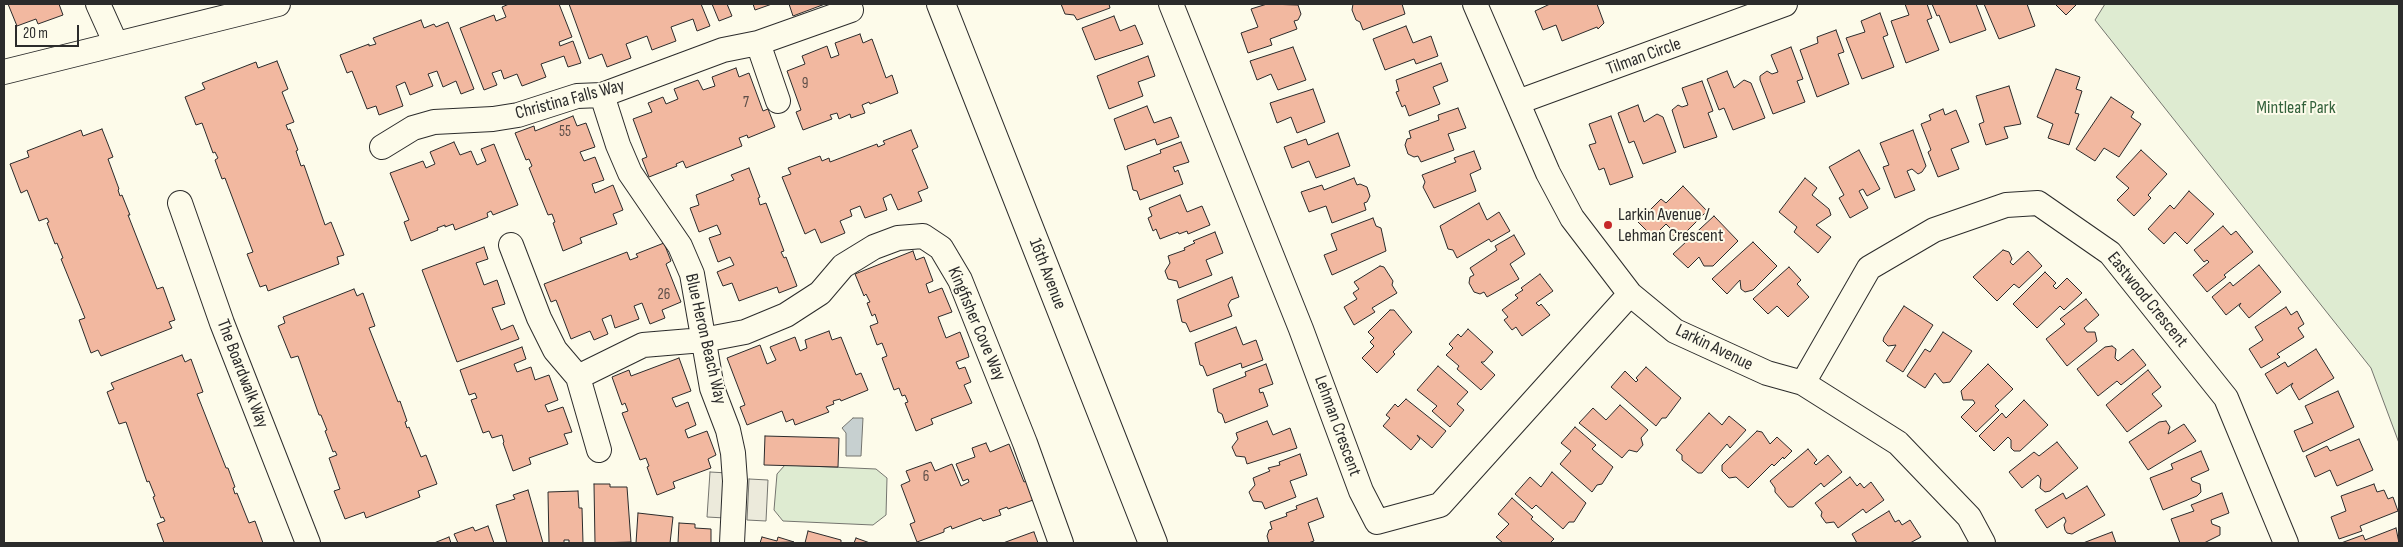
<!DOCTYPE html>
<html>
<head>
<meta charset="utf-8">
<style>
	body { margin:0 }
	#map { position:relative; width:2403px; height:547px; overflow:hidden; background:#fdfbea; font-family:"Sofia Sans Condensed",sans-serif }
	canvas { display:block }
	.frame { position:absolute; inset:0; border:5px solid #2b2b2b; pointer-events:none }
	.scale { position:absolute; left:15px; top:25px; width:64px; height:22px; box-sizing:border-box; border:2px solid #2b2b2b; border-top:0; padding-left:6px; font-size:15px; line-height:18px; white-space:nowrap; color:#2b2b2b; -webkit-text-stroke:4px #fdfbea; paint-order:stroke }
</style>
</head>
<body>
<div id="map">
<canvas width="2403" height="547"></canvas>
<div class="frame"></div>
<div class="scale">20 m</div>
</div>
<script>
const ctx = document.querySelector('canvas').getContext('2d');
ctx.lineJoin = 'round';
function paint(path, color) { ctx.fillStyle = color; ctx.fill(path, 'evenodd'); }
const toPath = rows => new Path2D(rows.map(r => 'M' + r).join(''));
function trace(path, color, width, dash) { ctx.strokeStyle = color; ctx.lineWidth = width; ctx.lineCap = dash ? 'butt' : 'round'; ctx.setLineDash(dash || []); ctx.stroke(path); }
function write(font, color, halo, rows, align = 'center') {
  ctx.font = font + ' "Sofia Sans Condensed",sans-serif'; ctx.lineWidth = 4; ctx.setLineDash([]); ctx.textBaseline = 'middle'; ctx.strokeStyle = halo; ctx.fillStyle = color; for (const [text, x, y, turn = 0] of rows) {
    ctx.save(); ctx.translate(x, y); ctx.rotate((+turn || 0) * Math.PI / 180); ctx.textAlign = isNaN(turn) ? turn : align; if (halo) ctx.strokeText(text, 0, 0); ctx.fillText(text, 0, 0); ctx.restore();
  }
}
const green = toPath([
	[2105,4,2399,4,2399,443,2371,368,2095,20,2105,4],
	[785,465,876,469,887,478,886,515,873,525,783,521,774,510,777,474,785,465]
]);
const parking = toPath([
	[710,472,728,473,725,518,707,517,710,472],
	[749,479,768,480,766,521,747,520,749,479]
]);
const water = toPath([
	[853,418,863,418,861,456,846,456,846,433,842,428,853,418]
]);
const building = toPath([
	[8,4,59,4,63,15,38,24,36,19,17,26,8,4],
	[509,4,559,4,572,37,559,42,560,46,573,41,581,63,568,67,564,56,541,64,546,77,522,86,517,74,504,79,501,70,492,73,497,85,484,90,460,28,494,15,496,21,506,17,502,7,509,4],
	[569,4,701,4,710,26,697,31,693,19,671,27,676,41,652,50,647,36,626,44,631,58,607,67,602,54,589,59,569,4],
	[712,4,727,4,732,16,719,21,712,4],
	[753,4,772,4,755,10,753,4],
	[789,4,825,4,793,16,789,4],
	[1061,4,1109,4,1110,8,1077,20,1074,15,1065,14,1061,4],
	[1267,4,1298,5,1301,14,1298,20,1294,21,1297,29,1270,39,1272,45,1248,53,1241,33,1258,27,1251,9,1267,4],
	[1353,4,1402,4,1405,14,1363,30,1360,22,1356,20,1352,10,1353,4],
	[1550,4,1597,4,1604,23,1598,29,1597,27,1562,41,1556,25,1543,30,1535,11,1550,4],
	[1905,4,1927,4,1932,18,1927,20,1939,50,1906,63,1891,21,1909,15,1905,4],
	[1932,4,1976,4,1986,30,1950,43,1939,15,1937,16,1932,4],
	[1984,4,2027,4,2035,26,1999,39,1984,4],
	[2055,4,2077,4,2066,15,2055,4],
	[1880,13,1888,35,1883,37,1894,67,1862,79,1846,38,1865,32,1861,21,1880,13],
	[1114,16,1120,31,1135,25,1143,44,1095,60,1082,28,1114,16],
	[421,20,424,28,434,24,436,27,448,22,474,89,461,94,456,81,443,87,437,71,428,74,433,86,410,95,405,82,396,86,403,106,379,115,376,106,367,109,352,71,347,73,340,55,369,44,369,46,376,44,373,38,421,20],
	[1406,26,1413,43,1431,36,1438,56,1416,64,1414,59,1385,70,1373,39,1406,26],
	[1836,30,1844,52,1838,54,1849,84,1817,97,1800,50,1818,43,1817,37,1836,30],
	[860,34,863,43,872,39,886,78,892,75,898,93,870,104,869,102,862,105,865,113,851,118,850,114,839,119,837,113,830,115,832,119,803,130,796,112,801,110,787,71,805,64,802,56,827,46,831,58,839,55,835,43,860,34],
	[1293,47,1306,80,1278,90,1271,74,1257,80,1250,61,1293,47],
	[1791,47,1803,79,1797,81,1805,102,1773,114,1760,80,1760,76,1767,71,1772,74,1778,72,1771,55,1791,47],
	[1148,56,1155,76,1138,82,1143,96,1109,109,1097,76,1148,56],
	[277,61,288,89,282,92,294,122,286,125,288,130,290,129,298,150,296,151,301,166,304,165,325,225,331,222,344,255,337,257,339,264,268,291,266,285,260,287,247,254,253,252,225,178,222,179,215,160,218,158,215,152,213,153,202,123,196,125,185,97,205,89,202,83,256,62,258,68,277,61],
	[1441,63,1448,81,1433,87,1440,104,1409,116,1405,105,1402,107,1396,92,1399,91,1396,80,1441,63],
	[736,68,739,77,749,73,763,111,768,109,775,127,748,138,747,135,739,138,742,146,686,168,683,161,676,164,677,166,649,177,642,159,647,157,633,119,652,112,648,103,663,97,666,104,678,99,674,89,698,80,703,90,715,86,712,77,736,68],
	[2056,69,2080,77,2076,89,2082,91,2075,113,2079,114,2069,145,2048,138,2053,124,2037,117,2056,69],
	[1727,71,1734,88,1744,80,1751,83,1765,118,1733,130,1724,108,1719,110,1707,79,1727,71],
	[1702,81,1713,111,1708,113,1717,137,1684,148,1672,110,1678,105,1682,107,1688,105,1682,88,1702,81],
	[2009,86,2021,124,2004,127,2008,138,1986,145,1979,124,1984,122,1976,96,2009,86],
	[1313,89,1325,122,1297,133,1291,117,1277,123,1270,103,1313,89],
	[2111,97,2134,112,2131,117,2141,124,2119,157,2104,148,2095,161,2076,149,2111,97],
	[1638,105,1644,122,1657,114,1663,117,1676,152,1643,164,1634,141,1629,143,1618,113,1638,105],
	[1147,106,1154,123,1171,117,1179,137,1157,145,1155,139,1125,150,1114,119,1147,106],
	[1458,108,1466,128,1448,134,1454,150,1421,162,1418,156,1414,157,1408,154,1405,145,1407,139,1411,138,1409,131,1439,120,1438,115,1458,108],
	[1943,109,1945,115,1956,110,1969,142,1951,149,1959,169,1938,177,1928,152,1931,150,1921,124,1931,120,1929,115,1943,109],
	[573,116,577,126,586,123,595,147,580,152,584,161,595,157,604,180,592,184,595,193,613,185,623,210,613,214,617,224,580,238,582,243,563,251,553,223,555,222,552,214,548,215,529,168,532,166,529,159,526,160,515,133,534,126,535,131,573,116],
	[1611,116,1633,177,1610,185,1604,168,1599,170,1589,145,1596,143,1589,124,1611,116],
	[102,129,113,157,108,159,119,189,118,190,120,196,122,195,130,215,128,215,157,289,163,287,175,320,169,322,172,328,101,356,98,350,91,353,79,320,85,318,61,259,63,258,57,243,55,244,47,223,49,222,47,218,39,221,27,190,21,193,10,164,29,157,27,151,58,139,81,130,83,136,102,129],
	[911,130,918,147,912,150,928,188,918,192,922,201,898,210,891,194,883,198,887,210,865,218,860,206,850,210,852,216,840,221,845,233,821,243,815,229,805,234,782,177,791,174,788,168,820,156,822,161,829,158,830,162,877,144,878,147,885,144,883,141,911,130],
	[1913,130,1926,166,1922,172,1918,174,1912,169,1907,171,1915,190,1895,198,1883,167,1889,165,1880,143,1913,130],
	[1338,133,1350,166,1316,178,1309,161,1292,168,1284,147,1306,139,1308,145,1338,133],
	[454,142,460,155,471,151,477,165,486,161,481,149,494,144,518,205,493,215,491,211,487,213,488,217,455,230,453,224,445,227,445,225,437,228,438,230,411,241,404,222,409,220,390,173,423,161,426,168,435,164,430,152,454,142],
	[1181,142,1189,162,1173,167,1175,172,1178,170,1183,184,1140,200,1137,191,1133,190,1127,166,1161,153,1160,150,1181,142],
	[1859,150,1880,189,1867,196,1863,189,1859,191,1868,208,1850,218,1839,198,1844,195,1829,167,1859,150],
	[2141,150,2167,174,2148,195,2151,198,2134,216,2117,200,2129,188,2116,177,2141,150],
	[1474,151,1481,169,1470,174,1476,191,1434,208,1423,187,1425,182,1422,175,1456,162,1454,158,1474,151],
	[749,168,760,197,758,198,760,205,766,203,784,251,781,252,784,258,786,257,797,286,779,293,777,287,739,301,732,283,723,286,717,272,734,265,730,257,718,262,709,238,721,234,717,225,699,232,690,208,699,205,696,195,734,180,731,175,749,168],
	[1354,178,1357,185,1360,184,1367,187,1370,196,1367,202,1364,203,1366,210,1332,223,1326,206,1309,212,1301,192,1322,185,1324,190,1354,178],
	[1805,178,1817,188,1812,195,1829,209,1831,215,1816,225,1831,237,1818,253,1794,232,1797,227,1779,212,1805,178],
	[1683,186,1707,211,1681,237,1675,237,1670,234,1670,228,1666,224,1653,237,1638,222,1661,199,1666,203,1683,186],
	[2189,191,2214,214,2187,244,2175,232,2164,244,2148,229,2170,205,2174,209,2189,191],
	[1180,195,1187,212,1202,206,1210,225,1188,234,1187,231,1179,234,1178,232,1160,239,1156,229,1153,231,1148,218,1152,216,1149,208,1180,195],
	[1479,203,1487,220,1499,212,1510,231,1491,242,1489,239,1457,258,1453,250,1448,249,1440,226,1479,203],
	[1714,216,1738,241,1713,266,1704,266,1699,257,1688,268,1673,254,1714,216],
	[1373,218,1376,226,1381,228,1386,251,1332,275,1324,255,1337,250,1331,234,1373,218],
	[2223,226,2231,235,2236,231,2253,252,2224,275,2226,277,2207,292,2193,275,2209,262,2207,260,2204,262,2194,250,2223,226],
	[1215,232,1223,253,1206,260,1212,275,1179,288,1177,281,1168,279,1165,271,1170,263,1168,256,1185,250,1184,248,1195,243,1193,241,1215,232],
	[1514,235,1525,254,1510,264,1519,279,1487,297,1484,292,1480,294,1474,292,1469,283,1470,277,1474,275,1470,268,1497,250,1495,246,1514,235],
	[1753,242,1777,266,1753,290,1745,292,1741,289,1740,280,1727,294,1712,279,1753,242],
	[664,243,671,261,666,264,681,302,662,310,665,318,650,324,642,303,634,306,639,319,615,328,611,315,602,319,608,334,594,340,590,331,571,339,556,300,551,302,544,284,627,252,630,260,638,257,636,254,664,243],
	[484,247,488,259,476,263,484,285,497,280,505,304,492,308,501,330,513,325,519,339,457,362,422,270,484,247],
	[2003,250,2009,252,2012,259,2010,262,2013,265,2028,251,2042,266,2019,288,2014,284,1997,301,1973,277,2003,250],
	[913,251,916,260,924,257,933,281,926,284,929,293,942,288,952,312,938,317,946,338,960,332,968,353,969,357,956,362,959,369,965,367,971,382,964,385,972,403,931,419,933,424,916,431,905,403,908,402,905,395,902,396,899,388,894,390,882,358,887,356,882,343,877,345,870,326,878,323,875,314,872,316,867,303,870,302,866,294,864,296,855,274,913,251],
	[2259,265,2281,292,2249,318,2239,306,2241,303,2226,315,2212,297,2230,282,2233,286,2259,265],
	[1380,266,1384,267,1393,281,1392,285,1397,293,1372,308,1375,312,1354,325,1344,307,1357,299,1353,293,1359,289,1354,282,1380,266],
	[1789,267,1801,280,1797,284,1809,297,1788,317,1777,306,1768,314,1753,299,1789,267],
	[2045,272,2056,283,2053,286,2056,289,2067,278,2082,293,2064,310,2060,306,2037,328,2013,304,2045,272],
	[1540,274,1553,291,1536,303,1539,306,1541,304,1550,315,1522,336,1516,327,1512,330,1504,320,1508,317,1502,310,1518,298,1515,295,1523,290,1521,288,1540,274],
	[1232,277,1239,297,1231,300,1228,305,1232,316,1190,332,1186,323,1182,322,1177,300,1232,277],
	[354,289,357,296,363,293,375,326,369,328,398,402,400,401,407,421,405,422,407,428,409,427,421,457,426,455,437,484,418,491,420,497,366,518,364,512,345,519,334,491,340,489,329,458,337,455,335,451,333,452,325,431,327,430,321,415,319,415,298,356,291,358,278,326,285,323,283,317,354,289],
	[2086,299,2099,315,2084,328,2087,332,2095,332,2097,341,2067,366,2046,339,2065,324,2060,319,2086,299],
	[1904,306,1933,325,1903,372,1886,361,1896,345,1888,346,1883,341,1884,337,1904,306],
	[2286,307,2291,315,2297,311,2304,324,2298,328,2304,337,2277,354,2280,357,2261,368,2249,349,2263,340,2255,327,2286,307],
	[1390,310,1394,310,1412,332,1393,352,1395,354,1377,373,1362,358,1374,346,1370,342,1374,338,1368,332,1390,310],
	[1236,327,1243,345,1256,340,1263,360,1242,368,1241,363,1207,376,1203,366,1200,365,1195,343,1236,327],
	[1468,329,1493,352,1484,362,1481,362,1495,375,1481,390,1457,369,1459,366,1446,355,1453,348,1449,344,1458,334,1461,337,1468,329],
	[829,331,832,340,841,337,856,375,861,373,868,390,841,401,840,399,833,401,834,404,826,407,829,412,795,425,793,419,786,422,782,411,747,425,740,407,745,405,727,358,760,345,767,364,776,360,770,347,795,337,800,351,807,348,805,340,829,331],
	[1943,332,1972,351,1950,382,1943,383,1935,373,1925,388,1907,376,1925,349,1930,352,1943,332],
	[2112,346,2116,349,2115,358,2118,361,2133,349,2146,365,2121,385,2117,381,2098,396,2077,369,2105,347,2112,346],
	[522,347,526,359,514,364,517,372,531,367,535,380,549,375,558,400,545,405,548,412,563,407,572,432,564,434,568,444,529,458,531,464,513,471,503,443,504,442,502,435,492,438,489,431,483,433,471,400,477,398,475,393,469,395,460,370,522,347],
	[2316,349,2334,378,2299,400,2291,386,2293,383,2277,394,2265,374,2285,362,2288,367,2316,349],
	[182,355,185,362,191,359,203,392,197,394,226,468,228,468,235,487,233,488,235,494,237,493,249,523,255,521,263,543,164,543,157,524,165,521,163,517,161,518,153,497,155,496,149,481,147,482,126,422,119,424,107,392,114,389,111,383,182,355],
	[679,358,691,391,672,398,676,407,688,402,696,425,685,430,688,438,707,431,716,455,708,459,711,468,673,482,675,488,657,495,647,467,649,466,646,458,640,460,622,413,628,411,625,403,622,405,612,377,629,370,631,376,679,358],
	[1266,364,1273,384,1259,389,1260,393,1263,392,1268,406,1225,423,1222,414,1218,412,1213,389,1246,376,1245,372,1266,364],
	[1988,364,2013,389,1995,406,1999,410,1976,432,1961,417,1975,403,1973,400,1963,400,1961,391,1988,364],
	[1438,366,1468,392,1457,404,1464,410,1450,427,1432,411,1437,406,1417,390,1438,366],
	[1646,367,1681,398,1666,418,1662,418,1656,426,1611,387,1625,371,1636,382,1638,380,1636,378,1646,367],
	[2148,370,2161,387,2152,394,2162,406,2127,432,2106,405,2148,370],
	[2338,391,2354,427,2303,452,2294,431,2313,423,2305,406,2338,391],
	[1406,399,1446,431,1432,448,1417,435,1420,439,1411,450,1383,426,1390,418,1386,415,1395,404,1398,407,1406,399],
	[2024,400,2048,425,2020,451,2014,451,2011,448,2011,440,2008,437,1994,451,1979,436,2002,413,2006,418,2024,400],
	[1620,405,1648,430,1641,438,1643,445,1637,452,1629,450,1622,458,1579,423,1593,408,1606,420,1620,405],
	[1709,413,1722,425,1729,416,1746,430,1730,448,1727,444,1702,473,1698,473,1682,460,1682,455,1676,450,1709,413],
	[1267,421,1273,435,1290,428,1297,448,1247,464,1245,457,1236,456,1232,447,1238,439,1236,433,1267,421],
	[2166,421,2170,427,2168,434,2184,424,2196,441,2148,470,2129,442,2159,422,2166,421],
	[1575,427,1596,445,1592,449,1613,467,1602,484,1597,485,1592,492,1560,464,1571,451,1561,443,1575,427],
	[1757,431,1762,432,1770,444,1777,437,1792,451,1784,459,1783,457,1774,466,1772,464,1748,488,1736,477,1729,478,1722,471,1722,465,1757,431],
	[765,436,839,438,838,467,764,465,765,436],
	[2359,439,2373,470,2337,486,2330,470,2315,477,2306,456,2327,446,2330,451,2359,439],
	[2057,442,2078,468,2050,491,2045,492,2040,488,2041,479,2038,475,2022,488,2009,472,2034,452,2039,456,2057,442],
	[986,443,990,452,1009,444,1024,482,1029,480,1036,499,1008,509,1007,507,999,510,1001,515,983,521,981,518,952,529,951,526,944,529,944,532,917,542,910,524,915,522,901,485,910,481,906,471,931,462,935,471,952,464,961,486,969,482,968,479,963,481,956,464,975,457,972,448,986,443],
	[1808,449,1817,460,1814,463,1816,465,1828,455,1842,472,1824,487,1821,483,1793,507,1788,507,1775,492,1775,488,1770,481,1808,449],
	[2201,451,2209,470,2191,478,2192,481,2200,484,2201,492,2197,496,2163,510,2150,478,2173,469,2171,464,2201,451],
	[1300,454,1307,475,1290,481,1296,497,1265,509,1262,502,1253,501,1249,492,1255,485,1253,478,1270,471,1268,468,1280,465,1279,462,1300,454],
	[1552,472,1586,503,1574,522,1569,522,1563,529,1536,505,1532,509,1515,494,1530,477,1541,487,1552,472],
	[1850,477,1857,486,1860,483,1864,488,1871,482,1884,500,1866,513,1863,509,1838,528,1834,522,1826,523,1821,516,1822,512,1815,503,1850,477],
	[594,484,610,484,610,487,627,487,631,542,595,543,594,484],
	[2374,484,2377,492,2384,490,2388,499,2393,497,2398,511,2360,526,2362,531,2339,539,2331,517,2346,511,2341,496,2374,484],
	[2087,486,2105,515,2072,534,2067,533,2065,530,2064,525,2066,521,2064,517,2047,528,2035,510,2063,493,2066,499,2087,486],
	[528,490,543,543,507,543,496,505,515,499,513,495,528,490],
	[578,491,579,508,582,508,583,543,569,543,569,540,564,540,564,543,549,543,548,492,578,491],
	[2222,493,2229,513,2211,520,2212,524,2220,527,2220,535,2204,543,2180,543,2171,519,2194,511,2191,505,2222,493],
	[1317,498,1324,517,1308,523,1314,541,1308,543,1269,543,1267,536,1269,530,1272,529,1270,522,1287,516,1286,513,1297,509,1296,506,1317,498],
	[1512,498,1533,517,1531,519,1554,539,1550,543,1503,543,1496,537,1509,524,1498,514,1512,498],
	[1889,511,1895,522,1899,520,1902,525,1910,520,1921,537,1910,543,1857,543,1852,534,1889,511],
	[638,513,673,517,670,543,636,543,638,513],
	[679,523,695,524,695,528,711,529,711,543,678,543,679,523],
	[488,526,494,543,458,543,454,534,473,527,475,531,488,526],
	[2396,528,2399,543,2341,543,2363,535,2365,540,2396,528],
	[808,531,841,540,841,543,805,543,808,531],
	[1034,532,1038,543,1003,543,1033,532,1034,532],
	[2112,532,2116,543,2083,543,2104,535,2112,532],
	[449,537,451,543,434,543,449,537],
	[762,537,777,541,778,537,794,542,760,543,762,537],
	[856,538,870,543,854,543,856,538]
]);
const minor = toPath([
	[98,4,116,44],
	[1171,4,1301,329,1361,491,1377,522,1440,505,1630,294],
	[1475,4,1548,173,1572,218,1630,294,1675,331,1767,373,1803,383,1898,443,1969,517,1983,543],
	[758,43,778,101],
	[4,72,278,4],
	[602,95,618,145,630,173,680,246,692,274,712,388,728,430,733,453,735,481,732,543],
	[1518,102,1785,4],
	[382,147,413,128,434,122,493,119,518,115,577,96,602,95,723,50,758,43,851,10],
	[180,203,222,323,308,543],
	[511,245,539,318,555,350,578,377,599,450],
	[578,377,643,345,703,340,745,332,786,315,820,293,843,266,874,247,898,238,923,236,941,248,960,280,1025,443,1061,543],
	[1803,383,1869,268,1934,230,2006,205,2038,203,2110,253,2226,398,2286,543]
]);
const major = toPath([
	[941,4,1153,543]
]);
const markers = [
	[1608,225,5,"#c62828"]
];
const numberNames = [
	["9",805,84],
	["7",746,103],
	["55",565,132],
	["26",664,295],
	["6",926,477]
];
const streetNames = [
	["Tilman Circle",1644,57,-20],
	["Christina Falls Way",570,100,-15],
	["16th Avenue",1047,274,69],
	["Eastwood Crescent",2147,300,51],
	["Kingfisher Cove Way",976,324,67],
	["Blue Heron Beach Way",705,339,77],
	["Larkin Avenue",1714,348,26],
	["The Boardwalk Way",242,374,69],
	["Lehman Crescent",1337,426,70]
];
const parkNames = [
	["Mintleaf Park",2296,108]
];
const poiNames = [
	["Larkin Avenue /",1618,215],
	["Lehman Crescent",1618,236]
];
paint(green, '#deebd1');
trace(green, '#74746e', 1);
paint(parking, '#eceadb');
trace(parking, '#74746e', 1);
paint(water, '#c7d0d0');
trace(water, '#74746e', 1);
paint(building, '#f2b8a0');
trace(building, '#2b2b2b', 1);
trace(minor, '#2b2b2b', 26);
trace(major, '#2b2b2b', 30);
trace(minor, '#fdfbea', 24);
trace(major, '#fdfbea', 28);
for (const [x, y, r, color] of markers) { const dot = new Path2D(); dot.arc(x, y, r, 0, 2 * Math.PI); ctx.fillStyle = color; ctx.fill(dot); trace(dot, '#fdfbea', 2); }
write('15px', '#5d4e48', null, numberNames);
write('18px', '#2b2b2b', '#fdfbea', streetNames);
write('18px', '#34623c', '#fdfbea', parkNames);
write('18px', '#2b2b2b', '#fdfbea', poiNames, 'left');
</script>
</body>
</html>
